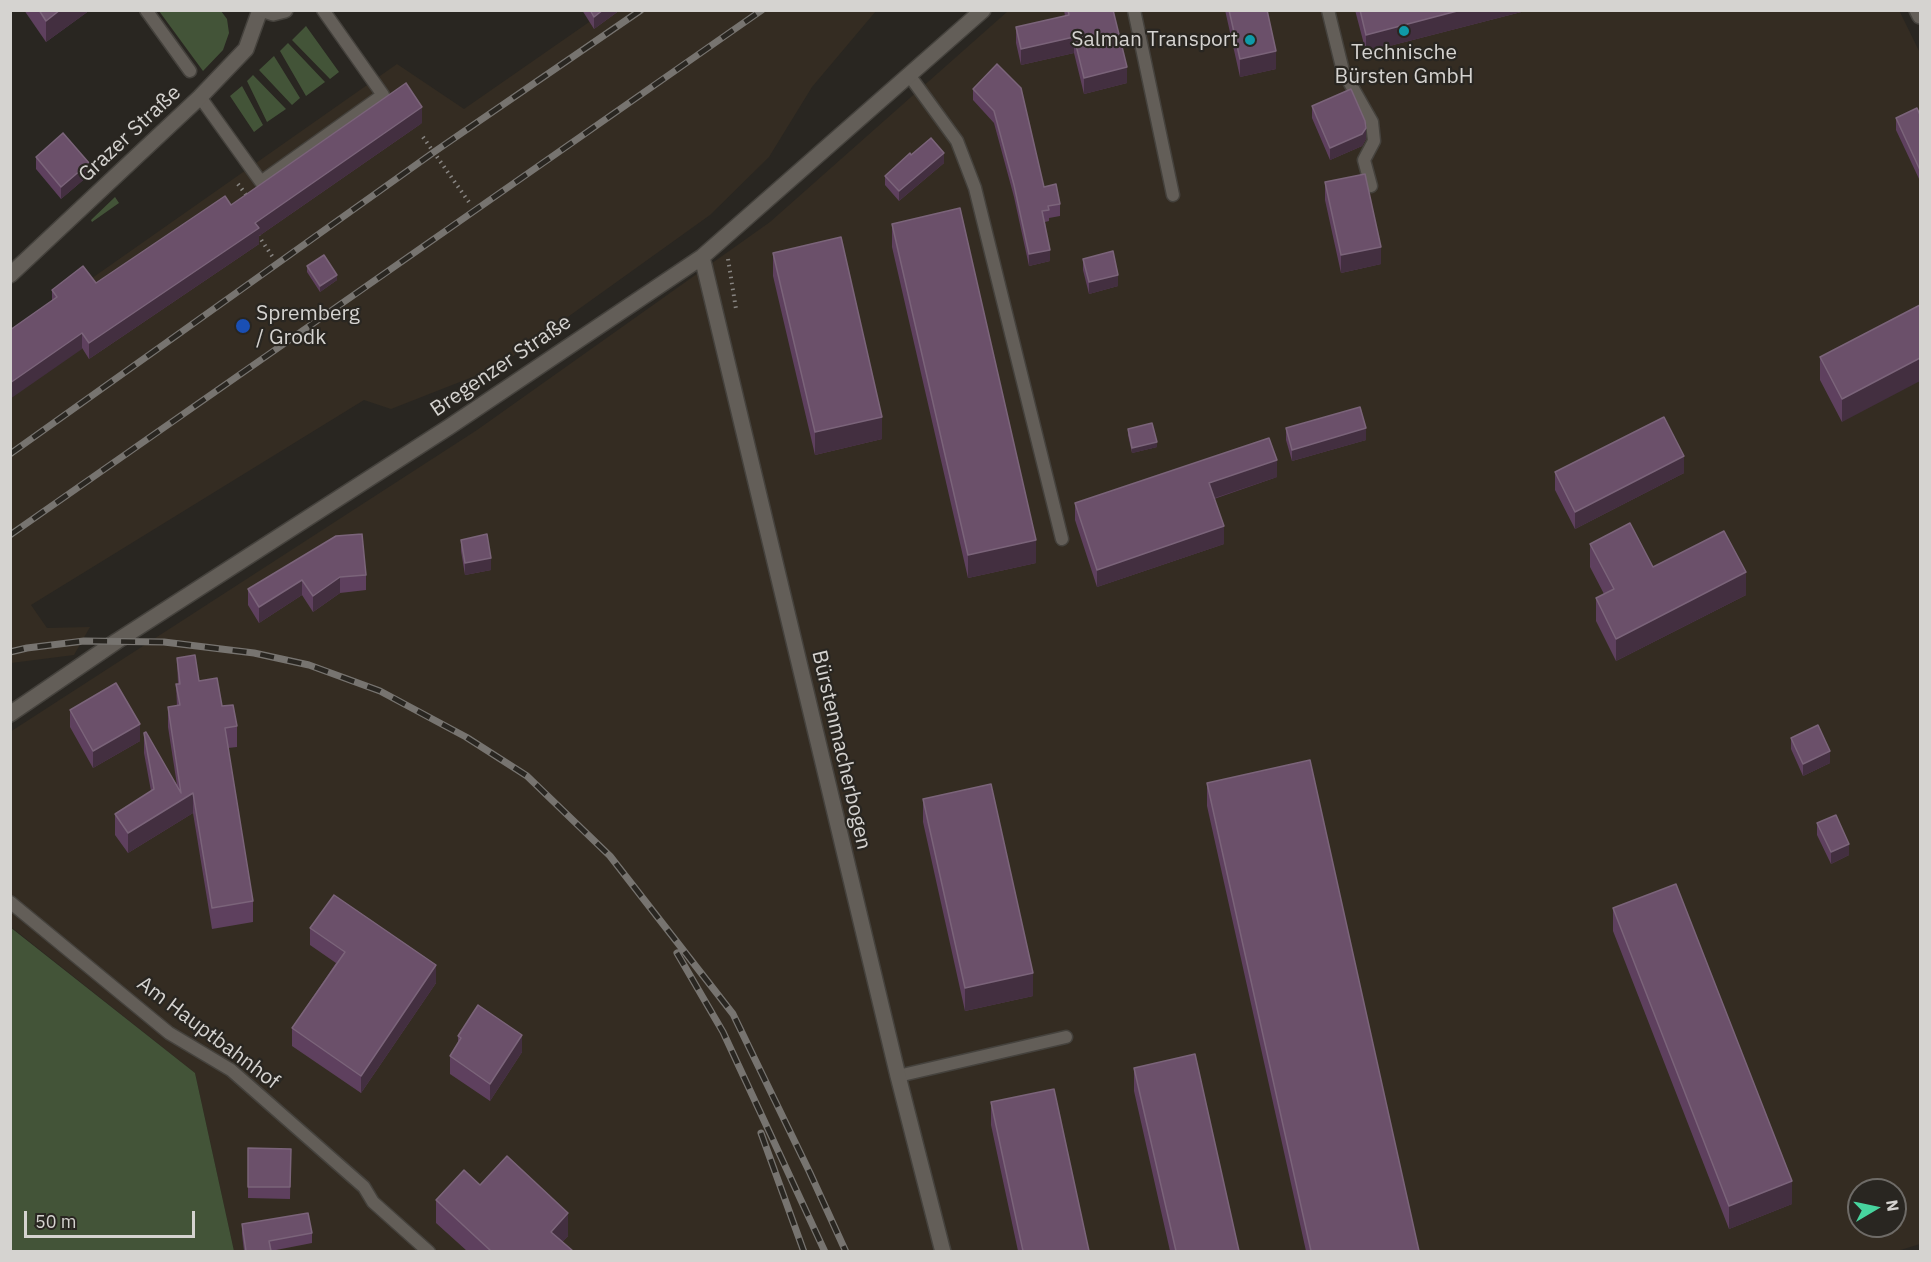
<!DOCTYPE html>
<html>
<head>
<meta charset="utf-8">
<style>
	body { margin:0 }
	#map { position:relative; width:1931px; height:1262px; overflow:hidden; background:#292621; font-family:"IBM Plex Sans",sans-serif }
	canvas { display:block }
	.frame { position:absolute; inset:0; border:12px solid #d5d3d0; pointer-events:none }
	.north { position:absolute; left:1847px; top:1178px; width:60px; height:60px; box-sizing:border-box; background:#292621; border:2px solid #6e6b67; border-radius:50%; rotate:81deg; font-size:16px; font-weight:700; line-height:24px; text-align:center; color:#d5d3d0 }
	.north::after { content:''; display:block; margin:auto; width:21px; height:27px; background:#47d49e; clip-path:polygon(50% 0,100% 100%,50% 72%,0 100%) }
	.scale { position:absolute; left:24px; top:1211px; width:171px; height:27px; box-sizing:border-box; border:3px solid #d5d3d0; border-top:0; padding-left:8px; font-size:18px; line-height:21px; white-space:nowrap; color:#d5d3d0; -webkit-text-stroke:4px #292621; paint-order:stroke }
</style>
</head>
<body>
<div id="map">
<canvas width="1931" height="1262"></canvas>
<div class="frame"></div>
<div class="north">N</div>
<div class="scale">50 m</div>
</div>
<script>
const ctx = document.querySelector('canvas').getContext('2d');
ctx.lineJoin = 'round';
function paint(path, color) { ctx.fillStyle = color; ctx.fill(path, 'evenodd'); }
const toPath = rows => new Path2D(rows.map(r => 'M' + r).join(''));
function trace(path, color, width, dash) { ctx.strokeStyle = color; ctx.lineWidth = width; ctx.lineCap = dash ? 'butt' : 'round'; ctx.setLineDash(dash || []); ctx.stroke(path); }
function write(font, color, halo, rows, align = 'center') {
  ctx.font = font + ' "IBM Plex Sans",sans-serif'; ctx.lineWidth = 4.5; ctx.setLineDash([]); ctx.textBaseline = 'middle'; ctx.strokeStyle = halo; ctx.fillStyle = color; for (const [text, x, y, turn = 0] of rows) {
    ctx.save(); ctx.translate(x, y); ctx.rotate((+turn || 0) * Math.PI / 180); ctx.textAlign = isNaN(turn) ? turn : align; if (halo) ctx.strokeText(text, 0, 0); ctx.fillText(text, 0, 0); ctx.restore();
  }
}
const built = toPath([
	[1899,10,1920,53,1920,1244,1894,1252,234,1251,195,1073,11,927,10,732,477,430,770,222,1008,11],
	[1859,1190,1895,1190,1895,1226,1859,1226],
	[605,11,876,11,812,87,769,157,710,215,498,367,391,409,364,400,31,605,47,628,90,627,74,655,11,663,11,335,397,64,464,109]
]);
const green = toPath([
	[159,11,221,11,227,19,229,33,223,50,203,71],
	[306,26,339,72,330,79,292,40],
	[288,43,325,82,306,96,280,51],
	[274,56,300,98,292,105,259,70],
	[253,75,286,109,267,122,247,81],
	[242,86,263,125,254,132,230,96],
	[115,197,119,203,92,222,91,220],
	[10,927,195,1073,234,1251,11,1251]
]);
const path = toPath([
	[423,137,471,205],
	[238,184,247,196,245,197],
	[258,235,274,259],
	[728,259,736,309]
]);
const service = toPath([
	[146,10,190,71],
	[1134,10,1173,195],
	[1328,10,1343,71,1372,122,1374,141,1364,160,1371,186],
	[909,75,957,141,975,188,1062,539],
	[200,97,261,182,383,95,323,10],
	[10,902,169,1033,231,1070,364,1187,373,1202,429,1252],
	[898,1076,1066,1037]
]);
const minor = toPath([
	[702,257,898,1076,943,1252],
	[10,275,200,97,246,49,260,10],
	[10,714,117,641,449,427,702,257,983,10]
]);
const tertiary = toPath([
	[264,10,273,13,285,10]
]);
const secondary = toPath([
	[1917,10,1920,16]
]);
const rail = toPath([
	[10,454,434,152,641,10],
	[10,535,762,10],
	[10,652,27,648,84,641,164,642,254,653,309,665,380,691,466,737,527,776,610,856,733,1014,810,1173,846,1252],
	[677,953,723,1032,825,1252],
	[761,1133,804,1252]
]);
const wall = toPath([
	[24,10,90,10,46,42],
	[582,10,620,10,594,29],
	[1064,10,1113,10,1127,83,1084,94,1074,53,1021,65,1016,43,1016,27,1065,16],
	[1225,10,1267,10,1276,69,1240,77],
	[1355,10,1529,10,1366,52],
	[997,64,1044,187,1060,204,1060,216,1049,218,1049,221,1045,222,1050,261,1029,266,1014,197,994,123,973,100,973,89],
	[1312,106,1366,139,1362,146,1330,160,1312,118],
	[1920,115,1920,181,1896,130,1896,118],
	[422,123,259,236,259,244,89,359,52,300,52,290,96,283,231,205],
	[911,155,944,163,899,201,885,185,885,176],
	[36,157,89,175,61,199,36,169],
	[1325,182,1381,264,1341,273,1325,200],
	[892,224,1036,563,968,578,892,247],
	[773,253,882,439,815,455,773,276],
	[1083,259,1118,286,1089,294,1083,270],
	[307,266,337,280,320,292,307,272],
	[1920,305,1842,422,1820,380,1820,357],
	[1286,428,1366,440,1292,461,1286,440],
	[1128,429,1157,447,1132,453,1128,435],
	[1555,472,1684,473,1575,529,1555,490],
	[1277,477,1214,499,1224,544,1097,587,1075,520,1075,503],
	[336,536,366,575,366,590,340,593,313,612,302,595,259,623,248,605,248,589],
	[461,540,491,570,465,575,461,551],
	[1590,544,1653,567,1746,595,1616,661,1596,621,1596,598,1604,594,1590,567],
	[177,658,222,706,237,726,237,747,228,748,253,901,253,922,212,929,193,813,128,853,115,835,115,814,151,791,144,753,144,733,177,785,168,727,168,707,177,706,176,684,178,684],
	[70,710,140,741,93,768,70,727],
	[1791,738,1830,763,1803,776,1791,749],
	[1207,783,1419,1251,1306,1251,1207,806],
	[923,799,1033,996,965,1011,923,822],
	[1817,823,1849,855,1831,864,1817,835],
	[1613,908,1792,1204,1729,1229,1613,931],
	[310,928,436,983,361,1093,292,1046,292,1028,336,963,310,945],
	[458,1036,522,1052,490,1101,450,1074,450,1056,458,1044],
	[1134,1068,1239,1251,1170,1251,1134,1091],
	[991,1102,1089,1251,1018,1251,991,1125],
	[248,1148,291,1149,290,1199,248,1198],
	[480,1185,568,1236,562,1242,573,1251,467,1251,436,1223,436,1200],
	[242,1224,312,1233,312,1243,271,1251,244,1251,242,1234]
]);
const shadedWall = toPath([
	[60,10,90,10,46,42,46,21],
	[603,10,620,10,594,29,594,17],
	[1461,10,1529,10,1366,52,1366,35],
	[1074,37,1074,53,1021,65,1021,49],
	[1276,51,1276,69,1240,77,1240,59],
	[1127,67,1127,83,1084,94,1084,78],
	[422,107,422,123,259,236,259,244,89,359,89,343,255,223],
	[1366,128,1366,139,1362,146,1330,160,1330,148],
	[944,153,944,163,899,201,899,191],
	[89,163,89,175,61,199,61,187],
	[1381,247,1381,264,1341,273,1341,255],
	[1050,250,1050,261,1029,266,1029,254],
	[337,275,337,280,320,292,320,286],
	[1118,275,1118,286,1089,294,1089,282],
	[82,333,82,349,10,399,10,383],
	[1920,358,1920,381,1842,422,1842,399],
	[882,417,882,439,815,455,815,432],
	[1366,428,1366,440,1292,461,1292,450],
	[1157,442,1157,447,1132,453,1132,448],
	[1684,456,1684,473,1575,529,1575,512],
	[1277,460,1277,477,1209,500,1209,483],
	[1224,526,1224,544,1097,587,1097,570],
	[1036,540,1036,563,968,578,968,555],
	[491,558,491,570,465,575,465,563],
	[1746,572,1746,595,1616,661,1616,639],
	[340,577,340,593,313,612,313,596],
	[302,580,302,595,259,623,259,607],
	[140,724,140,741,93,768,93,751],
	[1830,751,1830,763,1803,776,1803,764],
	[193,793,193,813,128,853,128,833],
	[1849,844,1849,855,1831,864,1831,852],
	[436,965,436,983,361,1093,361,1076],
	[1033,973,1033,996,965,1011,965,988],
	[522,1035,522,1052,490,1101,490,1084],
	[1792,1181,1792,1204,1729,1229,1729,1206],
	[568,1213,568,1236,554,1251,551,1232]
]);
const building = toPath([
	[39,10,60,10,46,21,39,10],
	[590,10,603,10,594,17,590,10],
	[1068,10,1113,10,1127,67,1084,78,1074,37,1021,49,1016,27,1069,15,1068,10],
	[1229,10,1267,10,1276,51,1240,59,1229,10],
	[1360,10,1461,10,1366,35,1360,10],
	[997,64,1021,88,1044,187,1056,184,1060,204,1048,206,1049,210,1042,211,1050,250,1029,254,1014,185,994,111,973,89,997,64],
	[406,83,422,107,255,223,259,228,89,343,82,333,10,383,10,330,57,297,52,290,83,266,96,283,225,196,231,205,406,83],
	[1351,89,1365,121,1366,128,1362,134,1330,148,1312,106,1351,89],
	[1917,108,1920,115,1920,170,1896,118,1917,108],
	[63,133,89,163,61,187,36,157,63,133],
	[931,138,944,153,899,191,885,176,910,153,911,155,931,138],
	[1365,174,1381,247,1341,255,1325,182,1365,174],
	[960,208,1036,540,968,555,892,224,960,208],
	[841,237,882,417,815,432,773,253,841,237],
	[1113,251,1118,275,1089,282,1083,259,1113,251],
	[324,255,337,275,320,286,307,266,324,255],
	[1920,305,1920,358,1842,399,1820,357,1920,305],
	[1360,407,1366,428,1292,450,1286,428,1360,407],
	[1664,417,1684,456,1575,512,1555,472,1664,417],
	[1152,423,1157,442,1132,448,1128,429,1152,423],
	[1269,438,1277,460,1209,483,1224,526,1097,570,1075,503,1269,438],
	[1630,523,1653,567,1724,531,1746,572,1616,639,1596,598,1614,589,1590,544,1630,523],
	[362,534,366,575,340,577,313,596,302,580,259,607,248,589,336,536,362,534],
	[487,534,491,558,465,563,461,540,487,534],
	[195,655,199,681,217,678,222,706,233,705,237,726,225,728,253,901,212,908,193,793,128,833,115,814,154,789,144,733,146,732,181,793,168,707,180,705,176,684,180,684,177,658,195,655],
	[116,683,140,724,93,751,70,710,116,683],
	[1818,725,1830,751,1803,764,1791,738,1818,725],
	[1310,760,1419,1251,1311,1251,1207,783,1310,760],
	[991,784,1033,973,965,988,923,799,991,784],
	[1836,815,1849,844,1831,852,1817,823,1836,815],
	[1676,884,1792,1181,1729,1206,1613,908,1676,884],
	[334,895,436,965,361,1076,292,1028,345,952,310,928,334,895],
	[478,1005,522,1035,490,1084,450,1056,461,1038,458,1036,478,1005],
	[1195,1054,1239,1251,1176,1251,1134,1068,1195,1054],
	[1054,1089,1089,1251,1023,1251,991,1102,1054,1089],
	[248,1148,291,1149,290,1187,248,1187,248,1148],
	[507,1156,568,1213,551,1232,573,1251,491,1251,436,1200,464,1170,480,1185,507,1156],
	[308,1213,312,1233,269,1241,271,1251,246,1251,242,1224,308,1213]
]);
const markers = [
	[1404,31,6,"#0f9aa8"],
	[1250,40,6,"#0f9aa8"],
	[243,326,8,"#1a4fb4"]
];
const poiNames = [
	["Salman Transport",1238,40],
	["Technische",1404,53,"center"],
	["Bürsten GmbH",1404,77,"center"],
	["Spremberg",256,314,"left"],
	["/ Grodk",256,338,"left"]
];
const streetNames = [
	["Grazer Straße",130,134,-43],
	["Bregenzer Straße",501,366,-34],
	["Bürstenmacherbogen",841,750,77],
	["Am Hauptbahnhof",208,1033,37]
];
paint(built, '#342c22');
paint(green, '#435438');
trace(service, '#45423d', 15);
trace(minor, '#45423d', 18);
trace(tertiary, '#45423d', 18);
trace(secondary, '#45423d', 18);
trace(path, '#878481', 4, [1.5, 4.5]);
trace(service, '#635e58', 12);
trace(minor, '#635e58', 15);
trace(tertiary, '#635e58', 15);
trace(secondary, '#635e58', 15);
trace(rail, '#777470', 7);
trace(rail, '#292621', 4.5, [14]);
paint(wall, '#5e405e');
paint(shadedWall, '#432f40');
paint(building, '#6b506a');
trace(building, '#7b647a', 1.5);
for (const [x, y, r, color] of markers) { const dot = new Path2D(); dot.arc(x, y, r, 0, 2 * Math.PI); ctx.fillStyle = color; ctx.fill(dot); trace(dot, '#292621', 2); }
write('21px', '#d5d3d0', '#292621', poiNames, 'right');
write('21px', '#d5d3d0', '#292621', streetNames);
</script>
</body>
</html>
